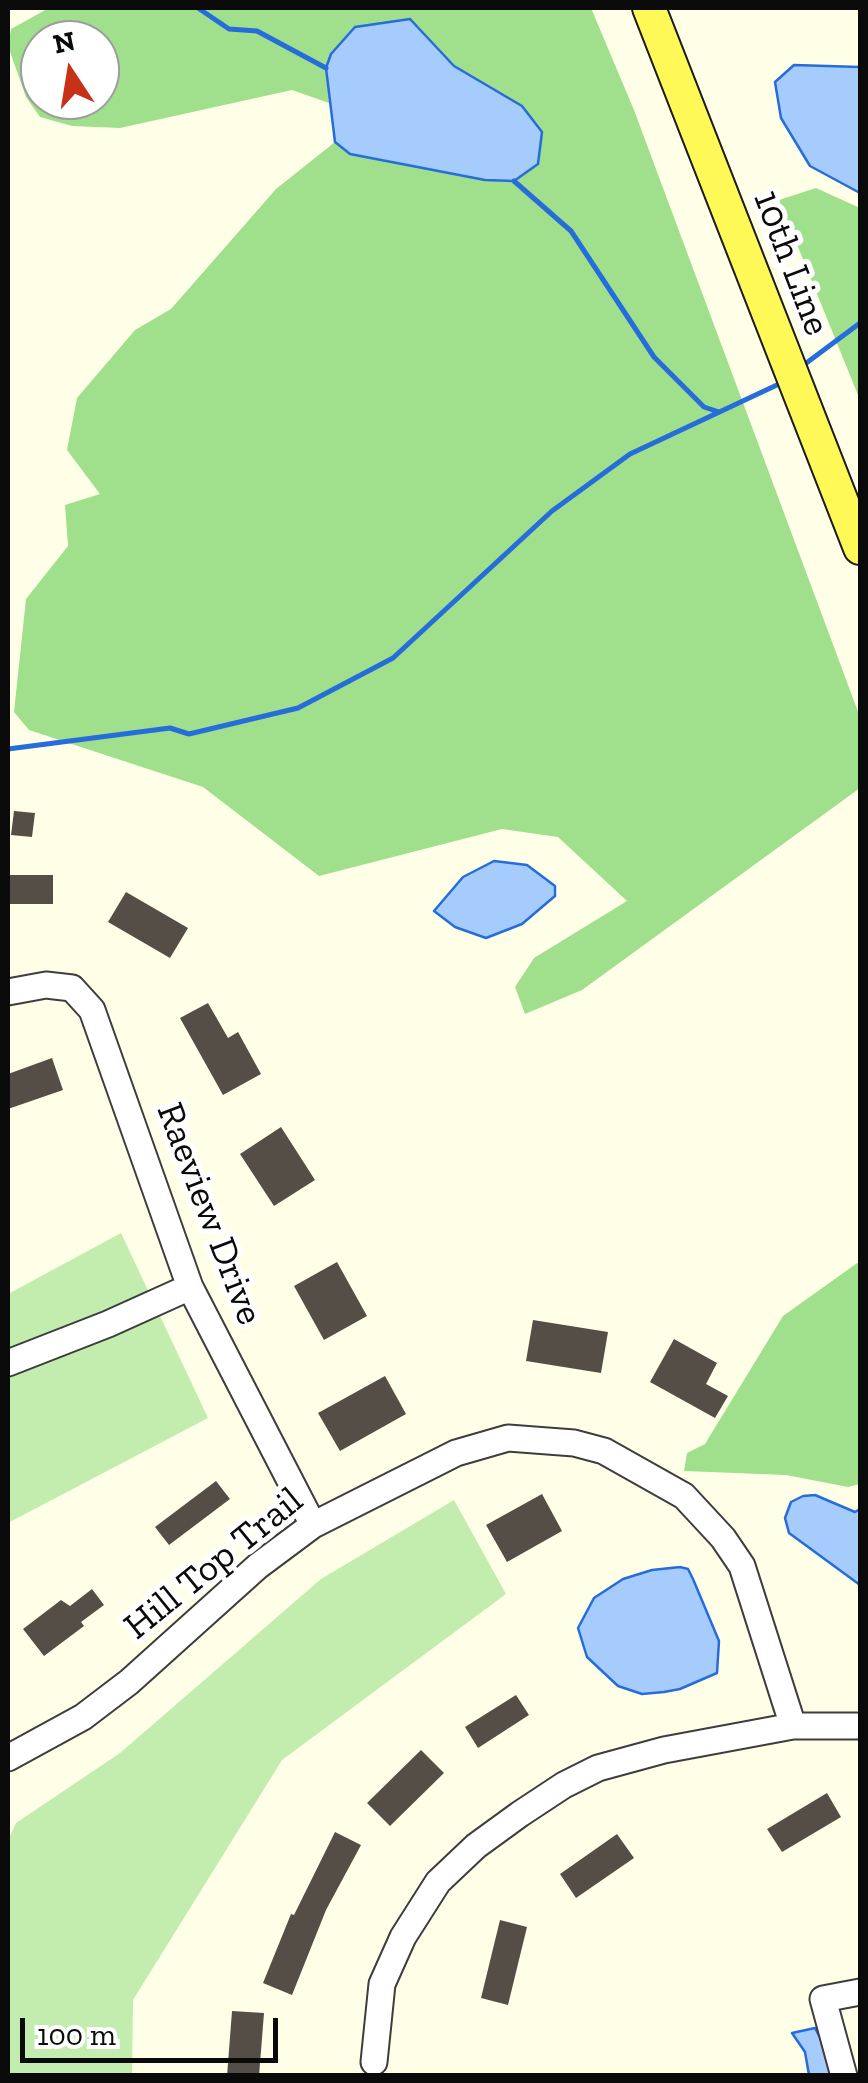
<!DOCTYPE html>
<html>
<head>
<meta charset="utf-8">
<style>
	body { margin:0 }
	#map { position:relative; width:868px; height:2083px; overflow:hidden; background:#ffffe8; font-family:"Zilla Slab",serif }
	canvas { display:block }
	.frame { position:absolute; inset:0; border:10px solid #0a0a0a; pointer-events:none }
	.north { position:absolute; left:20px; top:20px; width:100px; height:100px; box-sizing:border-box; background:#fff; border:2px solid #9d9d9d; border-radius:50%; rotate:348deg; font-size:28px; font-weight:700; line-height:40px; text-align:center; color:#0a0a0a }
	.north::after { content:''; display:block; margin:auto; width:35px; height:45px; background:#c73216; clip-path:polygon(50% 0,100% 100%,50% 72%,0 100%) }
	.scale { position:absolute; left:20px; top:2018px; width:258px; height:45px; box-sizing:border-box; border:5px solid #0a0a0a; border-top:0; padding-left:12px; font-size:30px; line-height:35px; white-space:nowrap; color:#0a0a0a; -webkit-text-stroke:8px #fff; paint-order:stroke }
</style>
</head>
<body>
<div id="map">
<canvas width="868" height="2083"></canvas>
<div class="frame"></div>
<div class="north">N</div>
<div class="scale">100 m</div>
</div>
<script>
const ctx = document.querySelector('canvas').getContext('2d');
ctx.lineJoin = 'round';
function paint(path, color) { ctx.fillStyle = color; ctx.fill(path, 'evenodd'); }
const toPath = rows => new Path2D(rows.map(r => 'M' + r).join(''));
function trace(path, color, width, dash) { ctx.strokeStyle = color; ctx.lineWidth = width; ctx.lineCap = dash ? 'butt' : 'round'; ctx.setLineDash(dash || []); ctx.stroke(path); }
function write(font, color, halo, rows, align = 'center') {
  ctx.font = font + ' "Zilla Slab",serif'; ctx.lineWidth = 10; ctx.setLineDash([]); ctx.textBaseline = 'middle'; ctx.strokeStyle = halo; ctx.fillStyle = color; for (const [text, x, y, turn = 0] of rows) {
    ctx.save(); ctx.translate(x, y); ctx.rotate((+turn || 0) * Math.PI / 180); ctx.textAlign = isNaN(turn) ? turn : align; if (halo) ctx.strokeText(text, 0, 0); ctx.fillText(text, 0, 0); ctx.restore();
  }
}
const green = toPath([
	[121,1233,208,1418,8,1523,8,1294],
	[454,1500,506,1594,282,1760,133,2000,132,2075,8,2075,8,1840,16,1823,120,1753,321,1579]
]);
const forest = toPath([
	[49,8,591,8,634,110,860,717,860,788,582,990,525,1014,515,987,534,958,627,901,558,837,502,829,319,876,203,787,29,730,14,712,26,599,68,546,65,505,100,494,67,450,77,398,135,330,171,309,276,189,335,142,350,155,522,106,454,66,410,19,326,68,329,103,292,90,120,128,72,126,40,117,26,97,8,46,11,29],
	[40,40,100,40,100,100,40,100],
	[816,188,860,208,860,400,779,200],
	[860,1261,860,1484,848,1487,786,1475,684,1471,687,1453,705,1444,783,1316]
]);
const water = toPath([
	[410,19,454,66,522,106,542,132,538,164,514,181,485,180,350,154,335,142,326,68,331,54,355,27,410,19],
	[794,65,860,67,860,193,810,166,781,118,775,82,794,65],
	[494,861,527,865,555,886,555,896,522,924,486,938,455,927,434,911,463,877,494,861],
	[815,1495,855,1512,860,1509,860,1585,789,1533,785,1518,791,1502,803,1496,815,1495],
	[680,1567,688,1569,693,1579,719,1641,717,1673,680,1689,664,1692,642,1694,618,1686,587,1657,578,1628,594,1598,623,1579,652,1570,680,1567],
	[815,2028,826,2049,836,2075,809,2075,805,2052,792,2033,815,2028]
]);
const stream = toPath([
	[198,8,229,29,257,31,326,68],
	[514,181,571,231,654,357,704,407,719,412],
	[805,364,860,323],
	[8,749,170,728,189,734,298,708,393,658,552,511,630,454,779,384]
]);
const building = toPath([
	[14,811,35,813,32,837,11,835],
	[8,875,53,875,53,904,8,904],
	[126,892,188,928,170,958,108,922],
	[208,1003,228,1038,238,1032,261,1074,223,1095,180,1018],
	[52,1058,63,1090,8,1109,8,1074],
	[281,1127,315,1180,274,1206,240,1154],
	[337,1262,367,1316,324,1340,294,1286],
	[533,1320,608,1332,601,1373,526,1361],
	[674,1339,717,1363,706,1384,728,1396,715,1418,650,1382],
	[385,1376,406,1414,340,1451,318,1413],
	[216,1481,230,1499,169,1545,155,1527],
	[542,1494,562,1531,507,1562,486,1525],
	[92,1589,104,1605,81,1622,84,1626,44,1656,23,1629,61,1600,70,1606],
	[516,1695,529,1715,478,1748,465,1727],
	[421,1750,444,1773,390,1826,367,1803],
	[827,1793,841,1817,782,1852,767,1829],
	[335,1832,361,1845,326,1910,292,1995,263,1983,291,1914,294,1915],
	[617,1834,634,1858,576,1898,560,1874],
	[500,1920,527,1927,508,2005,481,1998],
	[232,2011,264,2013,259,2076,227,2076]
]);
const minor = toPath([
	[8,992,46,985,72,988,92,1010,190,1287,313,1525],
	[8,1363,108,1324,190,1287],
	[8,1758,83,1717,129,1682,258,1566,313,1525,456,1453,508,1438,574,1443,604,1451,684,1496,723,1538,742,1566,793,1726],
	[374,2062,382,1984,403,1937,438,1882,476,1846,520,1814,564,1785,598,1768,664,1750,793,1726,860,1726],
	[844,2076,823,1999,860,1992]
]);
const major = toPath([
	[649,8,860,548]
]);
const streetNames = [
	["10th Line",791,263,69],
	["Raeview Drive",209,1214,69],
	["Hill Top Trail",214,1564,-39]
];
paint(green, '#c2edae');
paint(forest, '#a0df8c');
paint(water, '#a6cbfd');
trace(water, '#266ddb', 2.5);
trace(stream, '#266ddb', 5);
paint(building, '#544e46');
trace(minor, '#3d3d3d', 29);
trace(major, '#1b1b1b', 36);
trace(minor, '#fff', 25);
trace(major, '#fff958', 32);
write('38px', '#0a0a0a', '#fff', streetNames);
</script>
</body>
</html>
